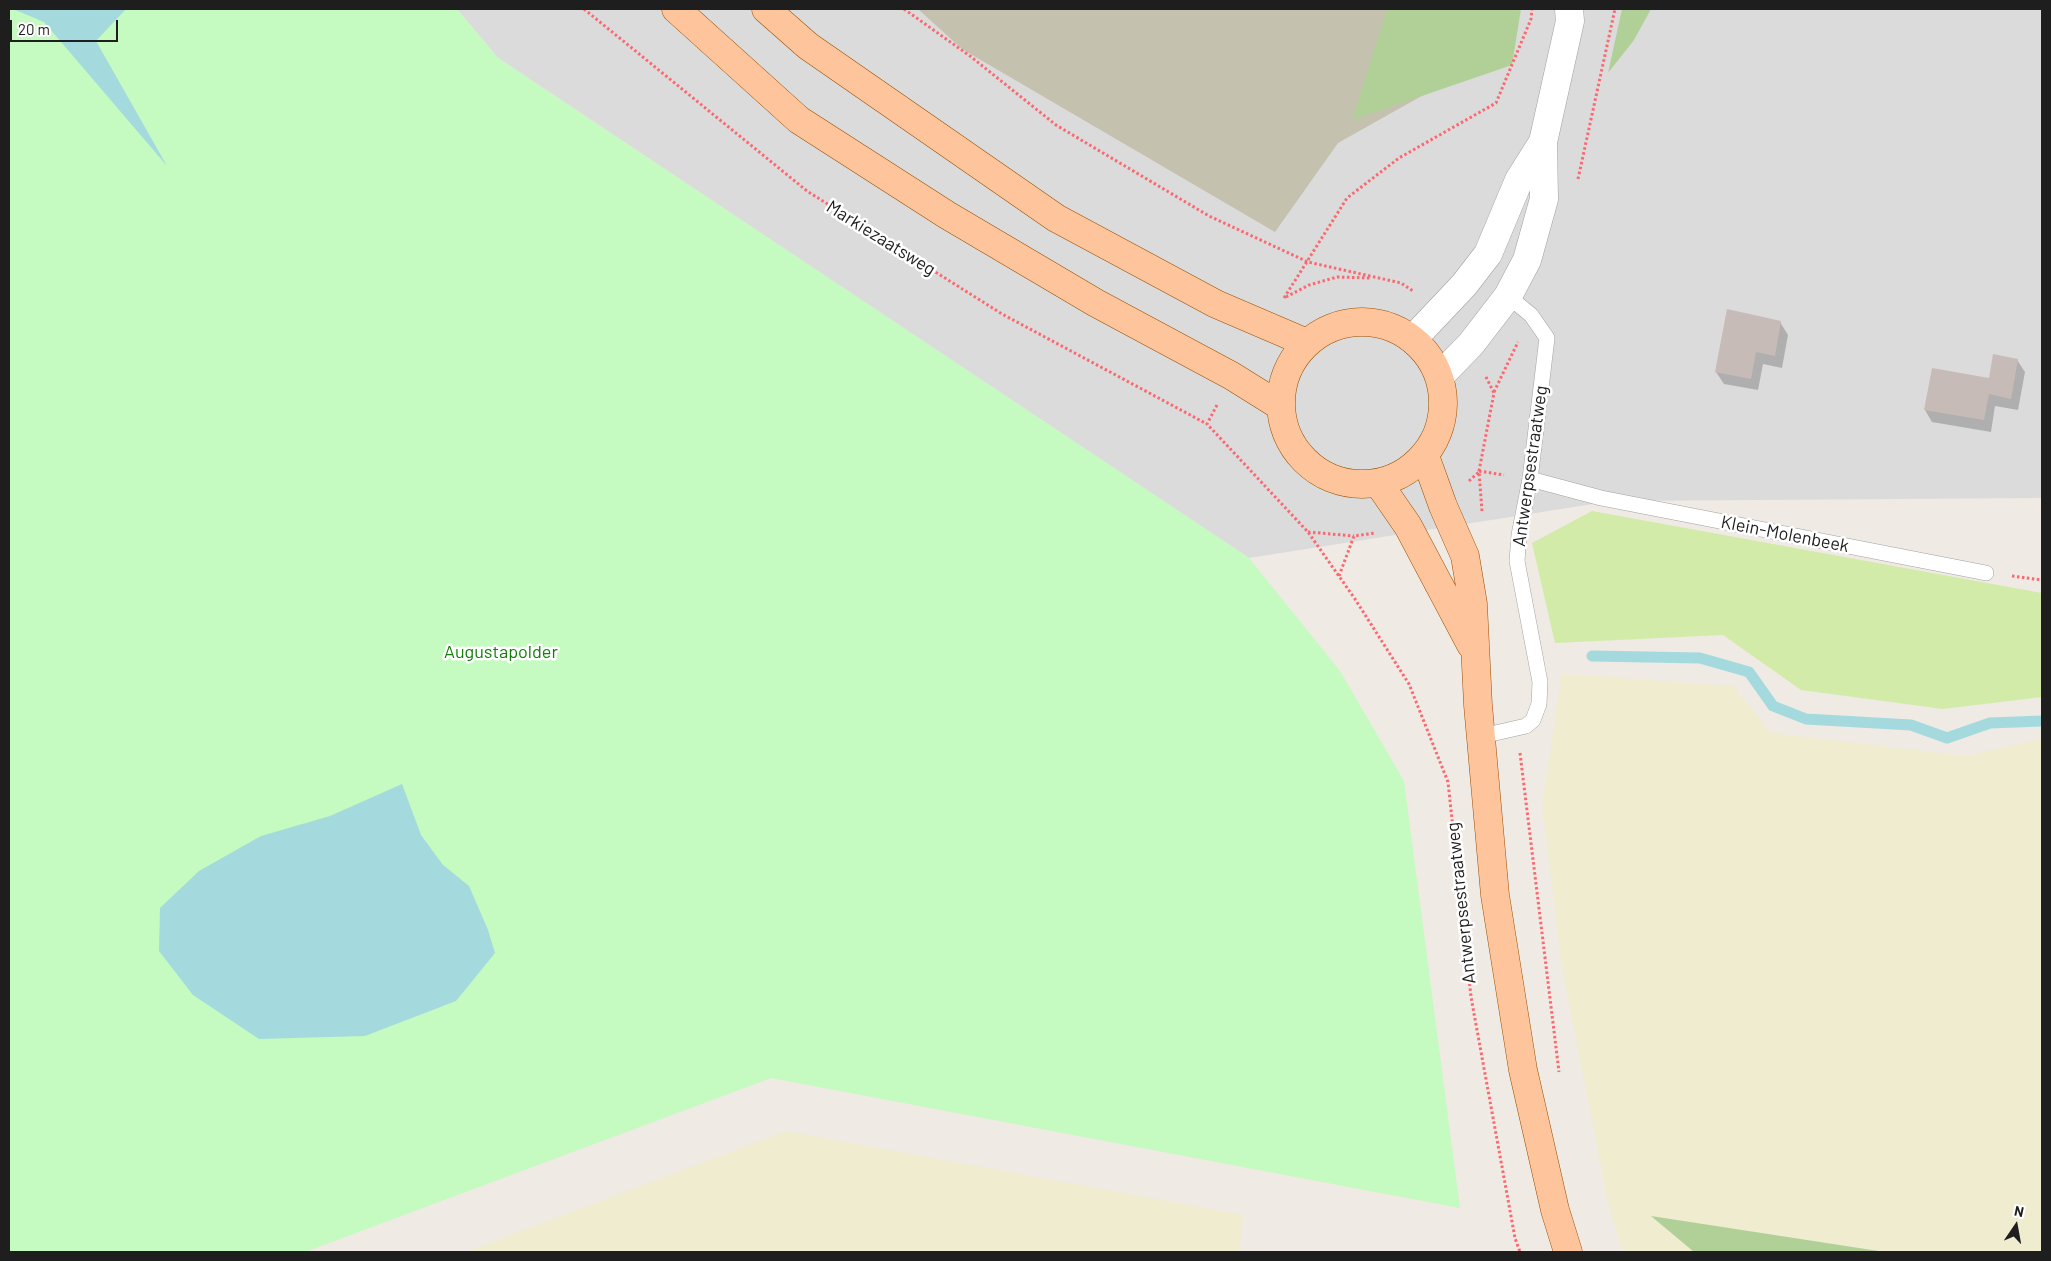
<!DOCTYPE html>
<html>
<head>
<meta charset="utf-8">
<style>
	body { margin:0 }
	#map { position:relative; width:2051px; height:1261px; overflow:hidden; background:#efeae4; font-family:Barlow,sans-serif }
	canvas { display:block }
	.frame { position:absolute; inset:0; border:10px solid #1e1e1e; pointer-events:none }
	.north { position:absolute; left:1991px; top:1201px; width:50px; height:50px; -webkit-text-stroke:4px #fff; paint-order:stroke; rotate:12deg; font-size:14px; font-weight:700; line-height:20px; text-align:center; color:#1e1e1e }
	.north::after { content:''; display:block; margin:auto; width:18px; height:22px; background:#1e1e1e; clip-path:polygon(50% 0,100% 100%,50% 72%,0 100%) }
	.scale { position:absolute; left:10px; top:20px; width:108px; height:22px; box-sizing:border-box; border:2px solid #1e1e1e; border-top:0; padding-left:6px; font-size:15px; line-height:18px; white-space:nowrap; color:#1e1e1e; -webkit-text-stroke:4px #fff; paint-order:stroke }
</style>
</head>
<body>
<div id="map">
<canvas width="2051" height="1261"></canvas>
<div class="frame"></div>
<div class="north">N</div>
<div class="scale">20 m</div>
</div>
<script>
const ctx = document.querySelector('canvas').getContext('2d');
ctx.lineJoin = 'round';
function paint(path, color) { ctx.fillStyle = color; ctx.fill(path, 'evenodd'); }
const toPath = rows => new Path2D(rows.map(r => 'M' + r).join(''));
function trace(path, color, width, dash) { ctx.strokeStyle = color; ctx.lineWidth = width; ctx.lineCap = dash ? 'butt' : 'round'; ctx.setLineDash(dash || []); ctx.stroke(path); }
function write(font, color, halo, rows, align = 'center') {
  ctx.font = font + ' Barlow,sans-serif'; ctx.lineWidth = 5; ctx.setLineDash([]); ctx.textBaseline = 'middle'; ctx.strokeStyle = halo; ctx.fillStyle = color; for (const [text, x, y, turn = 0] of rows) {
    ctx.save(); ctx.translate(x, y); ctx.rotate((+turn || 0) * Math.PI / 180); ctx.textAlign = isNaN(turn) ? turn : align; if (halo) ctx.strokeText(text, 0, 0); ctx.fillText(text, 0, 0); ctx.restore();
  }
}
const residential = toPath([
	[457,9,2042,9,2042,498,1612,501,1249,558,498,58]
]);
const construction = toPath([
	[918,9,1504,9,1498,53,1338,143,1275,232,962,49]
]);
const farmland = toPath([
	[1562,674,1733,686,1771,733,1966,756,2042,739,2042,1252,1885,1252,1652,1217,1694,1252,1623,1252,1609,1208,1562,968,1542,805],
	[786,1131,1243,1215,1239,1252,466,1252]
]);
const grass = toPath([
	[1592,511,2042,593,2042,697,1943,709,1801,690,1723,635,1555,643,1532,543]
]);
const forest = toPath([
	[1387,9,1521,9,1512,65,1352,120],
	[1622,9,1651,9,1634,40,1608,73],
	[1651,1216,1885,1252,1694,1252]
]);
const park = toPath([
	[9,9,457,9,498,58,1249,558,1340,671,1404,781,1460,1208,771,1078,305,1252,9,1252]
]);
const water = toPath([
	[13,9,126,9,96,41,167,166,44,22],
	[402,784,421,835,443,865,469,886,488,930,495,953,456,1001,365,1036,259,1039,193,995,159,951,160,908,199,871,261,836,330,816]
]);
const shadow = toPath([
	[1780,322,1788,335,1782,368,1763,364,1758,390,1724,384,1716,372],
	[2017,360,2025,372,2018,410,1995,406,1991,432,1932,422,1925,410,1990,379]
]);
const stream = toPath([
	[1592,656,1700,658,1749,672,1773,706,1806,719,1911,725,1947,738,1990,723,2042,721]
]);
const building = toPath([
	[1727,309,1781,321,1775,356,1756,352,1751,379,1715,372],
	[1993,354,2018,359,2011,399,1989,394,1984,420,1924,410,1932,368,1989,378]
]);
const path = toPath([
	[584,9,807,191,1002,314,1207,424],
	[904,9,970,56,1056,125,1209,216,1308,262,1401,283,1413,291],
	[1578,179,1615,9],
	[1286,297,1309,285,1337,277,1371,278],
	[1284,298,1347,198,1399,158,1496,103,1531,19,1532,9],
	[1494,392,1518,342],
	[1217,405,1207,424,1308,532,1355,599,1409,684,1448,782,1471,997,1515,1238,1520,1252],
	[1479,471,1504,475],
	[1469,481,1479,472],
	[1482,511,1479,471,1494,393,1485,375],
	[1308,532,1354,536],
	[1339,576,1354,536,1375,533],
	[2012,576,2042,580],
	[1520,753,1559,1072]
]);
const service = toPath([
	[1530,479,1601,498,1986,573],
	[1482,736,1526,726,1533,720,1539,704,1540,682,1517,561,1519,535,1530,479,1547,338,1531,315,1508,296]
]);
const tertiary = toPath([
	[1413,339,1464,285,1488,254,1519,180,1543,142],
	[1440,376,1471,344,1508,296,1527,260,1544,199,1543,142,1570,21,1569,9]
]);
const primary = toPath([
	[676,9,799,120,947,215,1096,303,1232,376,1280,406],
	[766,9,808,46,1056,218,1216,304,1307,343],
	'1281 403a81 81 0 1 1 162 0a81 81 0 1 1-162 0Z',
	[1425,456,1443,506,1465,556,1473,604,1478,705,1495,895,1523,1070,1555,1210,1568,1252],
	[1379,484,1408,526,1471,645]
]);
const streetNames = [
	["Markiezaatsweg",881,238,32],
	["Antwerpsestraatweg",1530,466,-82],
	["Klein-Molenbeek",1785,534,11],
	["Antwerpsestraatweg",1461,903,-96]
];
const parkNames = [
	["Augustapolder",501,652]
];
paint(residential, '#dcdbdb');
paint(construction, '#c4c1af');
paint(farmland, '#efeccf');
paint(grass, '#d3eba9');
paint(forest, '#b1d098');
paint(park, '#c5fac0');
paint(water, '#a4dade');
paint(shadow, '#0003');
trace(stream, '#a4dade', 11);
paint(building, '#c7bbb7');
trace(service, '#a2a2a2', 16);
trace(tertiary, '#a2a2a2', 29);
trace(primary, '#994f00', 29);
trace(path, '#fc6870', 3, [2.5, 2.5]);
trace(service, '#fff', 15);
trace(tertiary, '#fff', 28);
trace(primary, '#fec49b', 28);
write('18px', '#1e1e1e', '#fff', streetNames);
write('18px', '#127f09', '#fff', parkNames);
</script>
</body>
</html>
